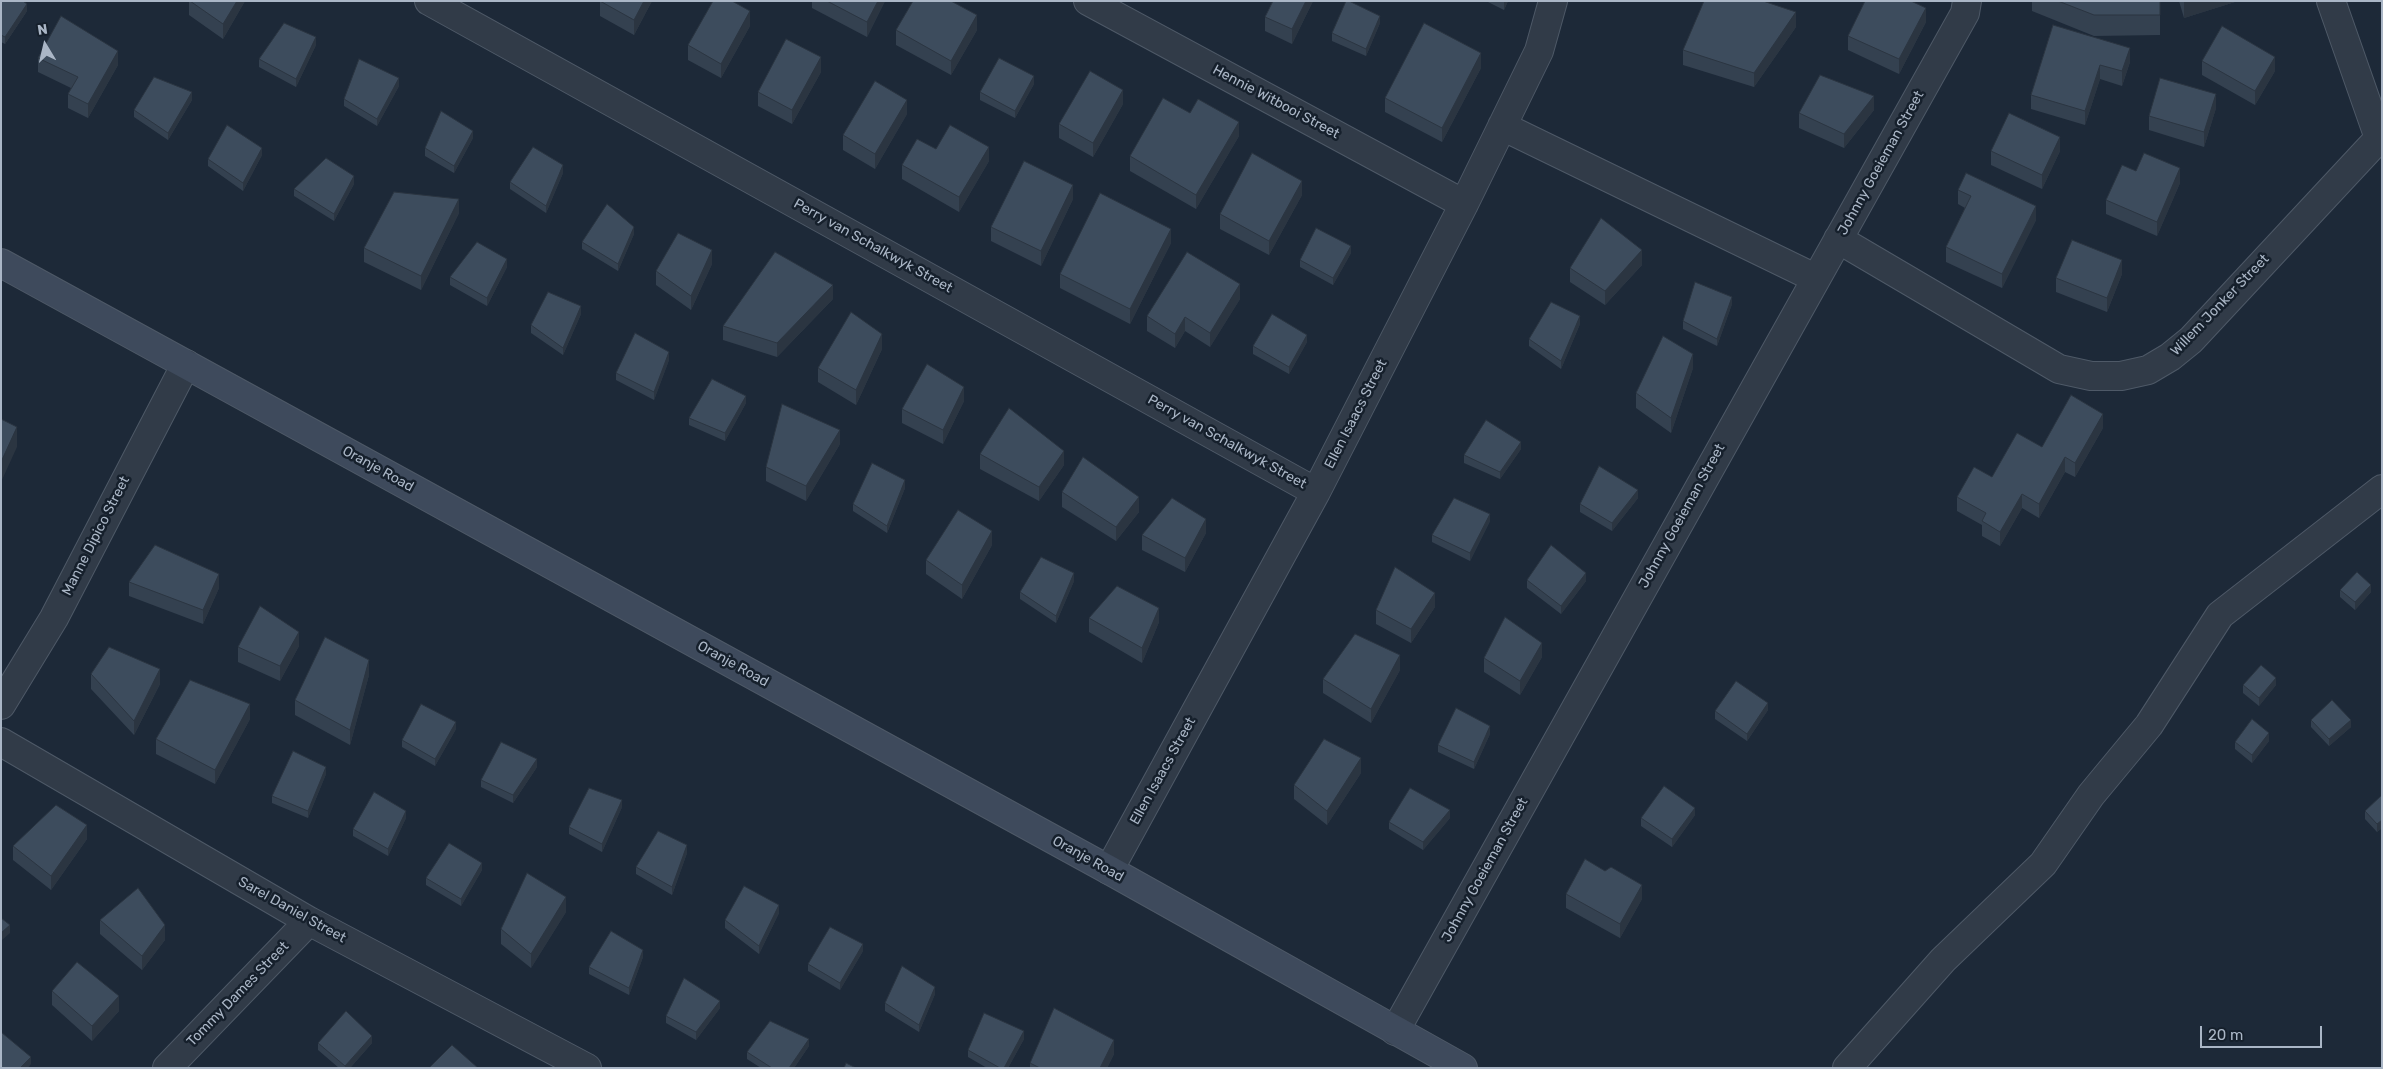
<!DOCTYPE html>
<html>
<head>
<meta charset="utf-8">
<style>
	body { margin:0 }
	#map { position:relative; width:2383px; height:1069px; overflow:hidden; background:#1d2938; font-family:Rubik,sans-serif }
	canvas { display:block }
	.frame { position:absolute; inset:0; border:2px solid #aab6c6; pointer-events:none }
	.north { position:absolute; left:20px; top:20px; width:50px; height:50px; -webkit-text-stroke:4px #16202c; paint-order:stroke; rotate:351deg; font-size:14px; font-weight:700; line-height:20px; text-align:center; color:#aab6c6 }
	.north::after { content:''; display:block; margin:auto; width:18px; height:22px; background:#aab6c6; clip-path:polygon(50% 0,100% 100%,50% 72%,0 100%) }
	.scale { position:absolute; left:2200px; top:1026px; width:122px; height:22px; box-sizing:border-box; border:2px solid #aab6c6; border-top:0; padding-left:6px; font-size:15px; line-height:18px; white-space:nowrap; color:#aab6c6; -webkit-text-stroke:4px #16202c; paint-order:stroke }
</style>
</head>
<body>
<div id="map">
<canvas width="2383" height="1069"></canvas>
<div class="frame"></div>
<div class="north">N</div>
<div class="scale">20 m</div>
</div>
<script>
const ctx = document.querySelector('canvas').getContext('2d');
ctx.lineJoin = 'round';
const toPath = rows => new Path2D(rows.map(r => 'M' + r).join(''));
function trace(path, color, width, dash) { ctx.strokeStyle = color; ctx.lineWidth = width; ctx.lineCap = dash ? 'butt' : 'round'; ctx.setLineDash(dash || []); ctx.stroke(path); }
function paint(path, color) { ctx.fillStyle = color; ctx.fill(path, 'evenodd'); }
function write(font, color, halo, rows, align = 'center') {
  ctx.font = font + ' Rubik,sans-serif'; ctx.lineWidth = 5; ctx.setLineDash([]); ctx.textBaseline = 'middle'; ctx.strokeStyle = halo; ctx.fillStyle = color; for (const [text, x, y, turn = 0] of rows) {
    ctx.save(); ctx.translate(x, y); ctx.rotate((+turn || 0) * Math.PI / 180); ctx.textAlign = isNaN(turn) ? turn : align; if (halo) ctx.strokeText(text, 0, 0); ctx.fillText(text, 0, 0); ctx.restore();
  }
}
const street = toPath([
	[429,1,1316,492],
	[1088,1,1464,204],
	[2331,1,2379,138],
	[1502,126,1815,278],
	[1838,239,2059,369,2091,376,2121,376,2148,370,2170,357,2191,340,2382,135],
	[1,705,54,618,186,364],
	[1,742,309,921,587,1068],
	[1109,870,1316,492,1464,204,1539,51,1553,1],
	[1395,1031,1965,13,1967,1],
	[167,1068,309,921],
	[1847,1068,1943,960,2043,864,2091,795,2149,725,2220,615,2382,489]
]);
const secondary = toPath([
	[1,263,1109,870,1463,1068]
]);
const wall = toPath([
	[1,1,27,11,5,44,1,42],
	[189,1,245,1,223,39,189,15],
	[600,1,652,1,634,35,600,16],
	[812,1,885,1,867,37,812,8],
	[1273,1,1313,1,1292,44,1265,31,1265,17],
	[1486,1,1508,1,1504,10],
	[2032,1,2160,1,2160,35,2094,36,2032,11],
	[2179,1,2238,1,2184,18],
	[1926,22,1899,74,1848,50,1848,36],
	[1380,23,1366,56,1332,41,1332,33],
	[2053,25,2130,62,2122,86,2100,79,2085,125,2031,109,2031,95],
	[750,26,721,78,688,60,688,45],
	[1796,27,1754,87,1683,65,1683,50],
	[896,30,977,30,951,75,896,45],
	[316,45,296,87,259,67,259,59],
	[38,58,118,65,88,118,68,108,68,94,71,88,38,72],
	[2202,61,2275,71,2255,105,2202,75],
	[1481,68,1442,142,1385,112,1385,98],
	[821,72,792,124,758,106,758,92],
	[1034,84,1015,118,980,100,980,92],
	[399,86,377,126,344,106,344,99],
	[192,100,168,140,134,117,134,110],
	[1123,104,1093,157,1059,138,1059,124],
	[2216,108,2204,147,2149,130,2149,116],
	[1874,110,1844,148,1799,128,1799,113],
	[1190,113,1239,136,1196,209,1130,171,1130,156],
	[907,114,875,169,843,150,843,135],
	[473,138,454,173,425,156,425,148],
	[936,149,989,161,959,212,902,179,902,165],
	[1991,151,2060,151,2042,189,1991,165],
	[262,155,243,191,208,166,208,159],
	[2136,171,2180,183,2157,236,2106,214,2106,200],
	[563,173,546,213,510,189,510,182],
	[354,184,334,221,294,196,294,189],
	[1958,190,2036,220,2002,288,1946,262,1946,247,1965,208,1958,204],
	[1302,195,1269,255,1220,229,1220,214],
	[1073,199,1041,266,991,241,991,227],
	[459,213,421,290,364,262,364,248],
	[634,234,618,271,582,249,582,242],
	[1171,243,1130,324,1060,288,1060,274],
	[1351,253,1333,285,1300,267,1300,260],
	[712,264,691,310,656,285,656,271],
	[1642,265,1605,305,1570,282,1570,268],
	[507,267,487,306,450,285,450,277],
	[2122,274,2107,312,2056,292,2056,278],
	[833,299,777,357,723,340,723,326],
	[1240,299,1210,347,1185,331,1175,348,1147,331,1147,316],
	[1732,304,1717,346,1683,329,1683,321],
	[581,314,563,355,531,333,531,325],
	[1580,324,1561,369,1529,346,1529,339],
	[1307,342,1289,374,1253,354,1253,346],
	[882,349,856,405,818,382,818,368],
	[669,360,654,400,616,380,616,373],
	[1693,368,1671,433,1636,408,1636,393],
	[964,401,943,444,902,423,902,409],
	[746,403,725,441,689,425,689,418],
	[2103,428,2075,477,2065,472,2039,518,2022,508,2000,546,1982,536,1982,525,1957,511,1957,497,1992,477,2042,447],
	[840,444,806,501,766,481,766,467],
	[1521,449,1500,479,1464,463,1464,455],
	[980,454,1064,465,1039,501,980,469],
	[905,488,887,533,853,511,853,504],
	[1062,492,1139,512,1116,541,1062,507],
	[1638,498,1612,531,1580,512,1580,504],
	[1490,521,1470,561,1432,542,1432,535],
	[1206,533,1185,572,1142,550,1142,535],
	[992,545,962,599,926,574,926,560],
	[1527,580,1586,581,1561,614,1527,588],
	[1074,581,1056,623,1020,599,1020,592],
	[129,582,219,588,203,624,129,596],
	[2340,590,2371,592,2355,610,2340,597],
	[1435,607,1411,643,1376,624,1376,610],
	[1089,618,1159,622,1142,663,1089,632],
	[299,646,280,681,238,662,238,647],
	[1542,657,1520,695,1484,672,1484,658],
	[1400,670,1371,723,1323,693,1323,679],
	[91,674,160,684,134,735,91,689],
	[369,675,350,745,295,715,295,700],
	[2243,685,2276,685,2259,706,2243,693],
	[1768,710,1747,741,1715,719,1715,711],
	[250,719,215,784,156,754,156,739],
	[2311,720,2351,727,2329,746,2311,727],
	[456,729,435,766,402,747,402,740],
	[1490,734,1474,769,1438,752,1438,745],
	[2269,741,2252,763,2235,749,2235,742],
	[537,767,513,803,481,787,481,780],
	[1361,773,1327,825,1294,799,1294,785],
	[326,774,308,818,272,803,272,796],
	[2382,795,2382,828,2377,832,2365,819,2365,811],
	[622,807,602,852,569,834,569,827],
	[1695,815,1672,847,1641,826,1641,818],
	[406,818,388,856,353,836,353,829],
	[1450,818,1423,850,1389,829,1389,822],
	[87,839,51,890,13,860,13,846],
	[687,853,672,895,636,874,636,867],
	[482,870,461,906,426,885,426,878],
	[1605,871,1642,899,1620,938,1566,908,1566,894],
	[566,912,531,968,501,944,501,929],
	[779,913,759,954,725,928,725,920],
	[100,920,165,940,142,970,100,934],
	[863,951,840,990,808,971,808,964],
	[643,957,629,995,589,974,589,967],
	[52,991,119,1011,92,1041,52,1005],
	[935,994,919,1032,885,1011,885,1003],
	[720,1008,696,1040,666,1023,666,1016],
	[1024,1039,1008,1068,987,1068,968,1057,968,1050],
	[318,1043,372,1043,350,1068,339,1068,318,1050],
	[809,1046,794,1068,761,1068,747,1059,747,1052],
	[1114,1054,1107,1068,1030,1068,1030,1063]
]);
const shadedWall = toPath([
	[237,1,245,1,223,39,223,24],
	[644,1,652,1,634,35,634,20],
	[878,1,885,1,867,37,867,22],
	[1306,1,1313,1,1292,44,1292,29],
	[1504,1,1508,1,1504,10],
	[2184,1,2238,1,2184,18],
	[27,4,27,11,5,44,5,37],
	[1926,8,1926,22,1899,74,1899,59],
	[750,11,750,26,721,78,721,64],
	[1796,12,1796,27,1754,87,1754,73],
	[977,15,977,30,951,75,951,61],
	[1380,16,1380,23,1366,56,1366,49],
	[316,37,316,45,296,87,296,79],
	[2130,48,2130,62,2122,86,2122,71],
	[118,51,118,65,88,118,88,104],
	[1481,53,1481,68,1442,142,1442,128],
	[821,57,821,72,792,124,792,110],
	[2275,57,2275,71,2255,105,2255,91],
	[2100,65,2100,79,2085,125,2085,111],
	[1034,76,1034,84,1015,118,1015,111],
	[399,78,399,86,377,126,377,119],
	[1123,90,1123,104,1093,157,1093,143],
	[192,92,192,100,168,140,168,133],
	[2216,94,2216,108,2204,147,2204,132],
	[1874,96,1874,110,1844,148,1844,134],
	[907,100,907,114,875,169,875,154],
	[1239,122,1239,136,1196,209,1196,195],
	[473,131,473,138,454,173,454,166],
	[2060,137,2060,151,2042,189,2042,175],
	[989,147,989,161,959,212,959,197],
	[262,148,262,155,243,191,243,183],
	[563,165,563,173,546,213,546,206],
	[2180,168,2180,183,2157,236,2157,222],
	[354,176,354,184,334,221,334,214],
	[1302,181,1302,195,1269,255,1269,241],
	[1073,185,1073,199,1041,266,1041,251],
	[459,199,459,213,421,290,421,276],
	[2036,206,2036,220,2002,288,2002,274],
	[634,227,634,234,618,271,618,264],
	[1171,229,1171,243,1130,324,1130,309],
	[1351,246,1351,253,1333,285,1333,278],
	[712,250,712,264,691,310,691,296],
	[1642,250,1642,265,1605,305,1605,291],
	[507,259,507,267,487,306,487,298],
	[2122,260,2122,274,2107,312,2107,298],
	[1240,284,1240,299,1210,347,1210,333],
	[833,285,833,299,777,357,777,343],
	[1732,297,1732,304,1717,346,1717,339],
	[581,306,581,314,563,355,563,348],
	[1580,316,1580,324,1561,369,1561,361],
	[1185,317,1185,331,1175,348,1175,334],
	[882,334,882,349,856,405,856,390],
	[1307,335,1307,342,1289,374,1289,367],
	[669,352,669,360,654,400,654,392],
	[1693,354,1693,368,1671,433,1671,418],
	[964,387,964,401,943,444,943,430],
	[746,396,746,403,725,441,725,433],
	[2103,414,2103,428,2075,477,2075,463],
	[17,427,17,447,1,482,1,462],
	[840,430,840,444,806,501,806,486],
	[1521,442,1521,449,1500,479,1500,472],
	[1064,451,1064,465,1039,501,1039,487],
	[2065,457,2065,472,2039,518,2039,504],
	[905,480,905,488,887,533,887,526],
	[1638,490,1638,498,1612,531,1612,523],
	[2022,494,2022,508,2000,546,2000,532],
	[1139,497,1139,512,1116,541,1116,527],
	[1490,514,1490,521,1470,561,1470,553],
	[1206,519,1206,533,1185,572,1185,558],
	[992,531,992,545,962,599,962,585],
	[1074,573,1074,581,1056,623,1056,616],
	[1586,573,1586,581,1561,614,1561,606],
	[219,574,219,588,203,624,203,610],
	[2371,585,2371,592,2355,610,2355,602],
	[1435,593,1435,607,1411,643,1411,629],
	[1159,608,1159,622,1142,663,1142,648],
	[299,632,299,646,280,681,280,666],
	[1542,643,1542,657,1520,695,1520,681],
	[1400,655,1400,670,1371,723,1371,709],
	[369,660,369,675,350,745,350,730],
	[160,669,160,684,134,735,134,721],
	[2276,678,2276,685,2259,706,2259,698],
	[1768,703,1768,710,1747,741,1747,734],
	[250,704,250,719,215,784,215,770],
	[2351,720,2351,727,2329,746,2329,739],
	[456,722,456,729,435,766,435,759],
	[1490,726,1490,734,1474,769,1474,762],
	[2269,733,2269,741,2252,763,2252,755],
	[1361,758,1361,773,1327,825,1327,811],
	[537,759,537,767,513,803,513,795],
	[326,767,326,774,308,818,308,811],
	[622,800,622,807,602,852,602,844],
	[1695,808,1695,815,1672,847,1672,839],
	[1450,810,1450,818,1423,850,1423,842],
	[406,811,406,818,388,856,388,849],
	[2382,820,2382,828,2377,832,2377,824],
	[87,825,87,839,51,890,51,876],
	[687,845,687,853,672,895,672,887],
	[482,863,482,870,461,906,461,899],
	[1642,885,1642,899,1620,938,1620,924],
	[566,897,566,912,531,968,531,954],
	[779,905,779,913,759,954,759,946],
	[10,925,10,933,1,941,1,933],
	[165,925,165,940,142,970,142,956],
	[863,944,863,951,840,990,840,983],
	[643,950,643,957,629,995,629,988],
	[935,987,935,994,919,1032,919,1025],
	[119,996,119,1011,92,1041,92,1026],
	[720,1001,720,1008,696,1040,696,1032],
	[1024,1031,1024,1039,1008,1068,1004,1068],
	[372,1036,372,1043,350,1068,345,1068,345,1066],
	[809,1039,809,1046,794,1068,789,1068],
	[1114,1040,1114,1054,1107,1068,1100,1068],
	[31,1057,31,1064,28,1068,20,1068]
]);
const building = toPath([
	[1,1,23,1,27,4,5,37,1,35,1,1],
	[190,1,237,1,223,24,190,1],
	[600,1,644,1,634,20,600,1],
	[713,1,732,1,750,11,721,64,688,45,713,1],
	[827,1,878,1,867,22,827,1],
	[913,1,951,1,977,15,951,61,896,30,913,1],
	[1273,1,1306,1,1292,29,1265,17,1273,1],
	[1346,1,1349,1,1380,16,1366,49,1332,33,1346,1],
	[1704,1,1763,1,1796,12,1754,73,1683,50,1704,1],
	[1865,1,1911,1,1926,8,1899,59,1848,36,1865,1],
	[2058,1,2160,1,2160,15,2094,15,2058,1],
	[61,16,118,51,88,104,68,94,78,77,38,58,61,16],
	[284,23,316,37,296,79,259,59,284,23],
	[1424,23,1481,53,1442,128,1385,98,1424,23],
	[2053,25,2130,48,2122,71,2100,65,2085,111,2031,95,2053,25],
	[2222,26,2275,57,2255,91,2202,61,2222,26],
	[786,39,821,57,792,110,758,92,786,39],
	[999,58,1034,76,1015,111,980,92,999,58],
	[359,59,399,78,377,119,344,99,359,59],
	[1090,71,1123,90,1093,143,1059,124,1090,71],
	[1820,75,1874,96,1844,134,1799,113,1820,75],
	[154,77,192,92,168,133,134,110,154,77],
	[2160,78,2216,94,2204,132,2149,116,2160,78],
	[875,81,907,100,875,154,843,135,875,81],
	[1163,98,1190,113,1198,99,1239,122,1196,195,1130,156,1163,98],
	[441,111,473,131,454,166,425,148,441,111],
	[2009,113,2060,137,2042,175,1991,151,2009,113],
	[227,125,262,148,243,183,208,159,227,125],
	[950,125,989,147,959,197,902,165,917,139,936,149,950,125],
	[533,147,563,165,546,206,510,182,533,147],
	[1252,153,1302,181,1269,241,1220,214,1252,153],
	[2144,153,2180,168,2157,222,2106,200,2122,165,2136,171,2144,153],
	[326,158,354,176,334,214,294,189,326,158],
	[1024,161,1073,185,1041,251,991,227,1024,161],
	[1966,173,2036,206,2002,274,1946,247,1971,196,1958,190,1966,173],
	[394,192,459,199,421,276,364,248,394,192],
	[1100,193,1171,229,1130,309,1060,274,1100,193],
	[607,204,634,227,618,264,582,242,607,204],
	[1601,218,1642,250,1605,291,1570,268,1601,218],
	[1316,228,1351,246,1333,278,1300,260,1316,228],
	[678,233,712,250,691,296,656,271,678,233],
	[2072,240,2122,260,2107,298,2056,278,2072,240],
	[477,242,507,259,487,298,450,277,477,242],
	[775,252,833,285,777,343,723,326,775,252],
	[1187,252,1240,284,1210,333,1185,317,1175,334,1147,316,1187,252],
	[1695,282,1732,297,1717,339,1683,321,1695,282],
	[548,292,581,306,563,348,531,325,548,292],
	[1551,302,1580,316,1561,361,1529,339,1551,302],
	[851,312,882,334,856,390,818,368,851,312],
	[1272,314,1307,335,1289,367,1253,346,1272,314],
	[635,333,669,352,654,392,616,373,635,333],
	[1663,336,1693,354,1671,418,1636,393,1663,336],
	[927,364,964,387,943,430,902,409,927,364],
	[712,379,746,396,725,433,689,418,712,379],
	[2071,395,2103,414,2075,463,2065,457,2039,504,2022,494,2000,532,1982,521,1986,513,1957,497,1974,467,1992,477,2017,433,2042,447,2071,395],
	[782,404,840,430,806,486,766,467,782,404],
	[1009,408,1064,451,1039,487,980,454,1009,408],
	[1,419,17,427,1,462,1,419],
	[1486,420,1521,442,1500,472,1464,455,1486,420],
	[1083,457,1139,497,1116,527,1062,492,1083,457],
	[872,463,905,480,887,526,853,504,872,463],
	[1599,466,1638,490,1612,523,1580,504,1599,466],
	[1172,498,1206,519,1185,558,1142,535,1172,498],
	[1454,498,1490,514,1470,553,1432,535,1454,498],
	[958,510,992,531,962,585,926,560,958,510],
	[155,545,219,574,203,610,129,582,155,545],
	[1551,545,1586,573,1561,606,1527,580,1551,545],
	[1041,557,1074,573,1056,616,1020,592,1041,557],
	[1395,567,1435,593,1411,629,1376,610,1395,567],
	[2357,572,2371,585,2355,602,2340,590,2357,572],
	[1117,586,1159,608,1142,648,1089,618,1117,586],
	[260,606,299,632,280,666,238,647,260,606],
	[1505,617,1542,643,1520,681,1484,658,1505,617],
	[1355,634,1400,655,1371,709,1323,679,1355,634],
	[325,637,369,660,350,730,295,700,325,637],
	[109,647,160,669,134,721,91,674,109,647],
	[2261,665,2276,678,2259,698,2243,685,2261,665],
	[190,680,250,704,215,770,156,739,190,680],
	[1736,681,1768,703,1747,734,1715,711,1736,681],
	[2332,700,2351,720,2329,739,2311,720,2332,700],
	[421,704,456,722,435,759,402,740,421,704],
	[1456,708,1490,726,1474,762,1438,745,1456,708],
	[2252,719,2269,733,2252,755,2235,742,2252,719],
	[1324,739,1361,758,1327,811,1294,785,1324,739],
	[501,742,537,759,513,795,481,780,501,742],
	[293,751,326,767,308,811,272,796,293,751],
	[1664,786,1695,808,1672,839,1641,818,1664,786],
	[589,788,622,800,602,844,569,827,589,788],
	[1410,788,1450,810,1423,842,1389,822,1410,788],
	[374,792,406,811,388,849,353,829,374,792],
	[2382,795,2382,820,2377,824,2365,811,2382,795],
	[56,805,87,825,51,876,13,846,56,805],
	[658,831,687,845,672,887,636,867,658,831],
	[449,843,482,863,461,899,426,878,449,843],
	[1585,859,1605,871,1611,867,1642,885,1620,924,1566,894,1585,859],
	[527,873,566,897,531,954,501,929,527,873],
	[744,886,779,905,759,946,725,920,744,886],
	[138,888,165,925,142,956,100,920,138,888],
	[1,918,10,925,1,933,1,918],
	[830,927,863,944,840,983,808,964,830,927],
	[611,931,643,950,629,988,589,967,611,931],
	[77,962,119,996,92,1026,52,991,77,962],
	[902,966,935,987,919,1025,885,1003,902,966],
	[684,978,720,1001,696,1032,666,1016,684,978],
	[1054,1008,1114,1040,1100,1068,1040,1068,1030,1063,1054,1008],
	[346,1011,372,1036,345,1066,318,1043,346,1011],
	[984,1013,1024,1031,1004,1068,1000,1068,968,1050,984,1013],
	[770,1021,809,1039,789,1068,772,1068,747,1052,770,1021],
	[1,1032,31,1057,20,1068,1,1068,1,1032],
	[452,1045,478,1068,429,1068,452,1045],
	[846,1063,856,1068,844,1068,846,1063]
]);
const streetNames = [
	["Hennie Witbooi Street",1276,102,28],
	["Johnny Goeieman Street",1881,163,-61],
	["Perry van Schalkwyk Street",873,246,29],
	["Willem Jonker Street",2220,305,-46],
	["Ellen Isaacs Street",1356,414,-63],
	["Perry van Schalkwyk Street",1227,442,29],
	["Oranje Road",378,469,29],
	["Johnny Goeieman Street",1682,516,-61],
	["Manne Dipico Street",96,536,-63],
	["Oranje Road",733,664,29],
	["Ellen Isaacs Street",1163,771,-61],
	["Oranje Road",1088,859,29],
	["Johnny Goeieman Street",1485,870,-61],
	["Sarel Daniel Street",292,910,29],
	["Tommy Dames Street",238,994,-46]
];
trace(street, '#4e5967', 30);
trace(secondary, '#4e5967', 30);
trace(street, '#313b48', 28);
trace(secondary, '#3e4a5c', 28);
paint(wall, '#344150');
paint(shadedWall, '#2b3541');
paint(building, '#3d4c5d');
trace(building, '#2b3541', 1);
write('14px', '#aab6c6', '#16202c', streetNames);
</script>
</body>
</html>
